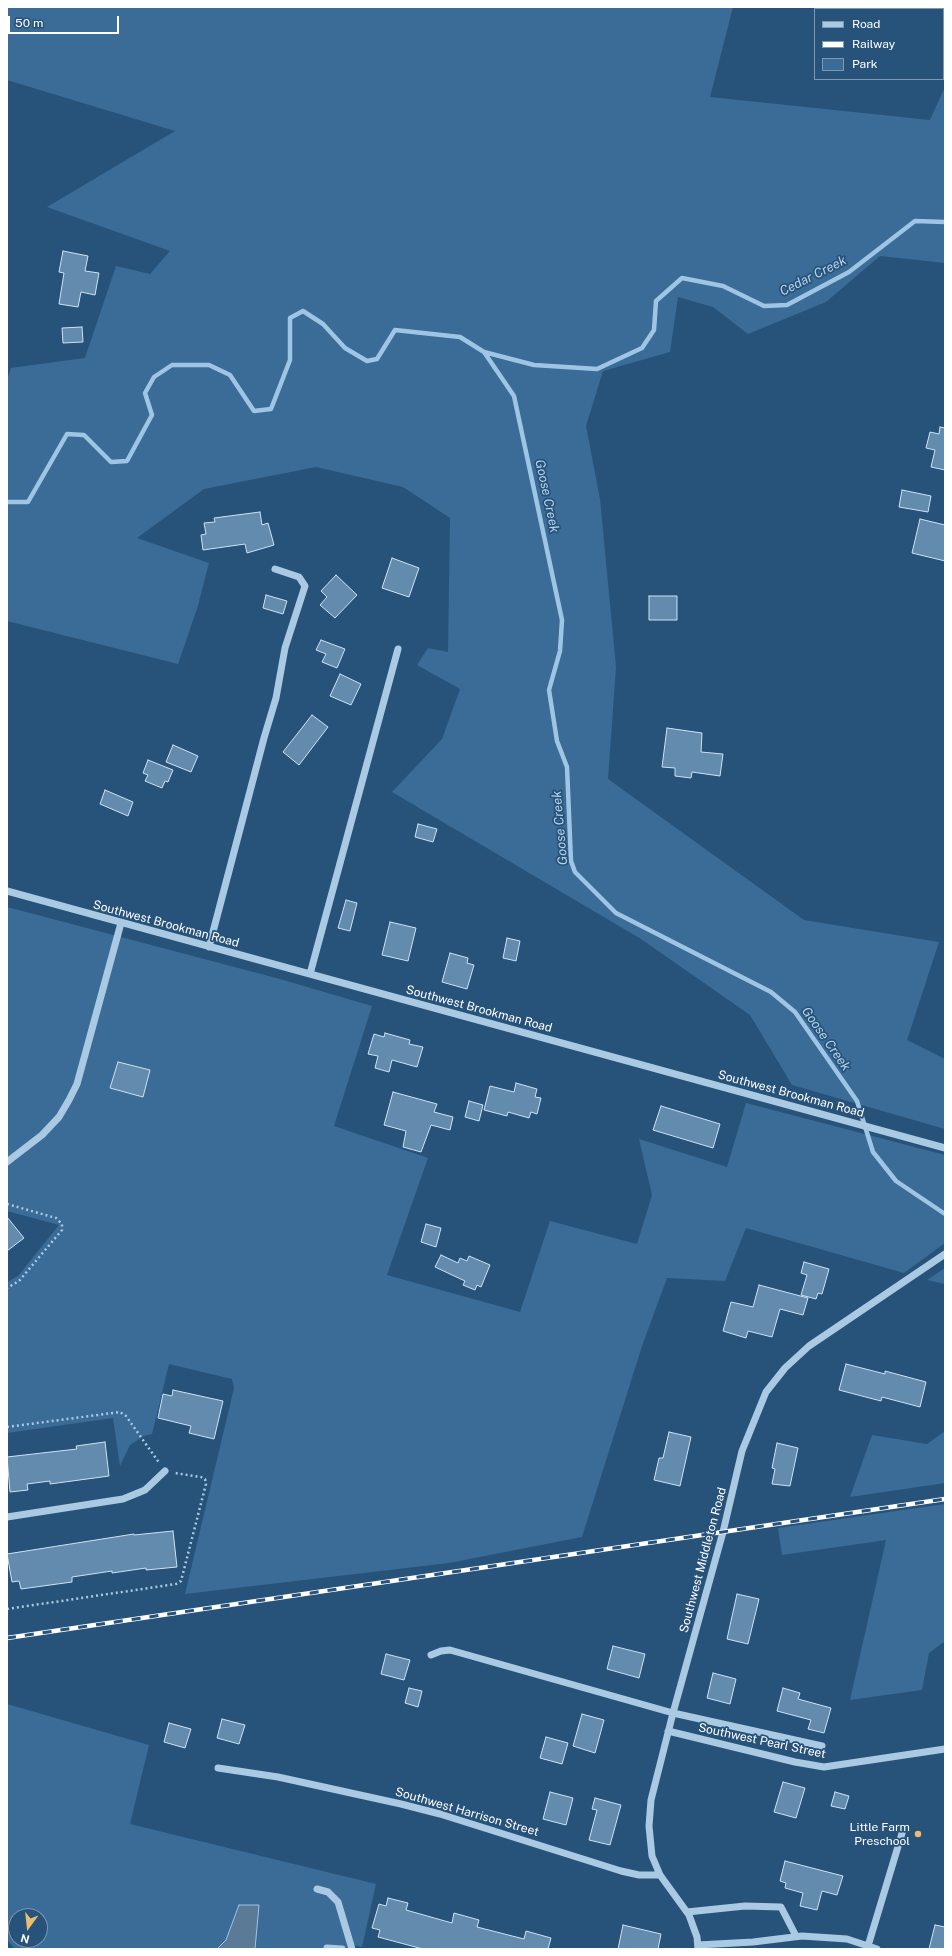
<!DOCTYPE html>
<html>
<head>
<meta charset="utf-8">
<style>
	body { margin:0 }
	#map { position:relative; width:952px; height:1956px; overflow:hidden; background:#27537a; font-family:"Public Sans",sans-serif }
	canvas { display:block }
	.frame { position:absolute; inset:0; border:8px solid #fff; pointer-events:none }
	.legend { position:absolute; left:814px; top:8px; width:130px; height:72px; box-sizing:border-box; background:#27537a; border:1px solid #7d98af; margin:0; padding:5px 7px; list-style:none; font-size:12px; color:#fff }
	.legend li { display:flex; align-items:center; gap:8px; height:20px }
	.legend b { width:20px; border:1px solid #7d98af }
	.north { position:absolute; left:8px; top:1908px; width:40px; height:40px; box-sizing:border-box; background:#27537a; border:1px solid #7d98af; border-radius:50%; rotate:195deg; font-size:11px; font-weight:700; line-height:16px; text-align:center; color:#fff }
	.north::after { content:''; display:block; margin:auto; width:14px; height:18px; background:#ebbd70; clip-path:polygon(50% 0,100% 100%,50% 72%,0 100%) }
	.scale { position:absolute; left:8px; top:16px; width:111px; height:18px; box-sizing:border-box; border:2px solid #fff; border-top:0; padding-left:5px; font-size:12px; line-height:14px; white-space:nowrap; color:#fff; -webkit-text-stroke:3px #27537a; paint-order:stroke }
</style>
</head>
<body>
<div id="map">
<canvas width="952" height="1956"></canvas>
<div class="frame"></div>
<ul class="legend">
<li><b style="height:5px;background:#aac9e3"></b>Road</li>
<li><b style="height:5px;background:#fff"></b>Railway</li>
<li><b style="height:11px;background:#3a6c97"></b>Park</li>
</ul>
<div class="north">N</div>
<div class="scale">50 m</div>
</div>
<script>
const ctx = document.querySelector('canvas').getContext('2d');
ctx.lineJoin = 'round';
function paint(path, color) { ctx.fillStyle = color; ctx.fill(path, 'evenodd'); }
const toPath = rows => new Path2D(rows.map(r => 'M' + r).join(''));
function trace(path, color, width, dash) { ctx.strokeStyle = color; ctx.lineWidth = width; ctx.lineCap = dash ? 'butt' : 'round'; ctx.setLineDash(dash || []); ctx.stroke(path); }
function write(font, color, halo, rows, align = 'center') {
  ctx.font = font + ' "Public Sans",sans-serif'; ctx.lineWidth = 3.5; ctx.setLineDash([]); ctx.textBaseline = 'middle'; ctx.strokeStyle = halo; ctx.fillStyle = color; for (const [text, x, y, turn = 0] of rows) {
    ctx.save(); ctx.translate(x, y); ctx.rotate((+turn || 0) * Math.PI / 180); ctx.textAlign = isNaN(turn) ? turn : align; if (halo) ctx.strokeText(text, 0, 0); ctx.fillText(text, 0, 0); ctx.restore();
  }
}
const green = toPath([
	[7,7,733,7,710,97,930,120,945,87,945,263,880,256,826,302,748,334,713,307,678,297,670,352,603,371,586,426,600,499,616,667,608,779,804,920,939,942,907,1040,945,1059,945,1129,792,1085,750,1015,641,939,392,792,442,739,460,689,417,665,428,648,448,652,450,518,403,487,316,467,204,489,137,538,209,563,197,609,178,664,7,621,7,380,11,368,85,358,116,266,150,274,170,251,47,207,175,131,7,80],
	[7,907,280,979,372,1006,334,1126,428,1158,387,1275,520,1312,550,1221,637,1244,652,1195,639,1139,727,1167,746,1103,945,1155,945,1243,904,1273,746,1228,725,1281,667,1278,642,1346,582,1537,449,1563,185,1594,234,1388,232,1379,169,1364,152,1434,144,1436,130,1445,120,1466,113,1418,7,1433,7,1282,18,1276,59,1225,7,1211],
	[945,1268,945,1284,927,1280],
	[945,1431,945,1483,850,1497,872,1435,927,1444],
	[945,1504,945,1641,929,1653,922,1690,850,1700,886,1540,782,1555,778,1528],
	[7,1704,149,1745,130,1824,376,1884,362,1947,349,1944,348,1949,15,1949,7,1940],
	[16,1916,40,1916,40,1940,16,1940]
]);
const water = toPath([
	[239,1905,259,1905,255,1949,217,1949,226,1940,239,1905]
]);
const stream = toPath([
	[484,352,514,396,562,620,560,651,549,690,557,741,567,767,571,861,575,872,616,913,771,992,795,1012,857,1101,873,1152,896,1181,945,1214],
	[7,502,28,502,67,434,84,435,111,462,127,461,152,415,145,393,154,377,172,365,209,365,230,375,254,411,271,409,290,360,290,318,303,311,323,324,345,348,367,361,377,359,395,330,460,337,484,352,534,365,597,369,642,348,654,330,656,301,682,278,723,286,764,306,787,305,849,272,915,221,945,222]
]);
const building = toPath([
	[63,251,88,256,85,271,99,273,95,295,81,292,78,307,59,304,64,273,59,272,63,251],
	[82,327,83,342,63,343,62,328,82,327],
	[940,427,945,428,945,470,931,467,935,450,926,448,930,432,939,434,940,427],
	[902,490,931,496,928,512,899,507,902,490],
	[260,512,262,525,268,523,274,545,247,553,245,544,203,550,201,535,206,534,204,523,215,522,214,518,260,512],
	[920,519,945,525,945,561,912,553,920,519],
	[392,558,419,568,409,597,382,588,392,558],
	[336,575,357,595,335,618,320,605,327,597,321,591,336,575],
	[266,595,287,601,283,614,263,608,266,595],
	[649,596,677,596,677,620,649,620,649,596],
	[321,640,345,649,337,668,322,662,326,654,316,650,321,640],
	[340,674,361,684,351,705,330,696,340,674],
	[312,715,328,727,299,765,283,752,312,715],
	[667,728,702,733,701,752,723,754,720,776,692,772,691,778,675,776,675,768,662,767,667,728],
	[173,745,198,756,191,772,166,762,173,745],
	[148,760,173,770,168,782,165,781,162,788,145,781,148,775,143,773,148,760],
	[105,790,133,802,128,816,100,804,105,790],
	[418,824,437,829,433,842,415,837,418,824],
	[346,900,357,903,350,931,338,928,346,900],
	[390,922,416,928,408,961,382,955,390,922],
	[507,938,520,941,516,961,503,958,507,938],
	[450,953,468,958,467,963,474,965,467,989,442,982,450,953],
	[385,1033,410,1040,409,1044,423,1047,417,1067,392,1060,389,1072,375,1068,378,1056,368,1054,374,1034,384,1037,385,1033],
	[118,1062,150,1070,143,1097,110,1088,118,1062],
	[516,1083,537,1089,535,1097,541,1098,537,1114,531,1112,529,1118,508,1112,507,1116,484,1110,490,1086,514,1092,516,1083],
	[393,1092,437,1104,434,1112,453,1117,450,1130,431,1125,421,1152,403,1147,406,1131,384,1125,393,1092],
	[469,1101,483,1105,479,1121,465,1117,469,1101],
	[661,1106,720,1124,713,1148,653,1130,661,1106],
	[7,1217,24,1238,7,1251,7,1217],
	[426,1224,441,1228,436,1247,421,1242,426,1224],
	[441,1255,458,1263,460,1258,467,1261,469,1256,490,1265,481,1287,477,1285,475,1290,463,1285,465,1281,435,1267,441,1255],
	[804,1262,829,1269,822,1294,818,1293,816,1299,801,1295,807,1275,801,1273,804,1262],
	[759,1285,808,1298,803,1315,780,1309,772,1337,748,1331,746,1338,723,1331,731,1302,753,1307,759,1285],
	[846,1364,885,1374,885,1371,926,1382,920,1407,882,1397,881,1401,839,1390,846,1364],
	[173,1390,223,1401,214,1439,189,1433,191,1426,158,1418,163,1394,172,1396,173,1390],
	[669,1432,691,1437,680,1486,654,1480,659,1458,663,1458,669,1432],
	[105,1442,109,1476,50,1484,50,1481,27,1484,28,1490,10,1492,7,1457,77,1449,76,1446,105,1442],
	[777,1443,798,1448,790,1486,772,1484,775,1469,772,1468,777,1443],
	[173,1531,177,1567,146,1570,146,1568,112,1573,112,1571,72,1577,72,1582,21,1589,19,1581,12,1582,7,1554,134,1534,134,1535,173,1531],
	[737,1594,759,1599,748,1644,727,1639,737,1594],
	[613,1646,645,1654,639,1678,607,1669,613,1646],
	[386,1654,410,1660,404,1680,381,1674,386,1654],
	[713,1673,736,1679,730,1704,707,1698,713,1673],
	[409,1688,422,1691,418,1707,405,1703,409,1688],
	[783,1688,800,1693,798,1699,831,1708,824,1733,808,1729,811,1720,777,1711,783,1688],
	[582,1714,604,1720,595,1753,573,1746,582,1714],
	[222,1719,245,1725,239,1744,217,1738,222,1719],
	[169,1723,191,1729,185,1748,164,1742,169,1723],
	[546,1737,568,1743,562,1764,540,1758,546,1737],
	[783,1782,805,1788,796,1818,774,1812,783,1782],
	[550,1792,573,1798,566,1825,543,1819,550,1792],
	[835,1792,849,1796,845,1809,831,1806,835,1792],
	[595,1798,621,1805,610,1845,589,1840,597,1810,592,1809,595,1798],
	[785,1861,843,1876,837,1895,822,1891,817,1910,800,1906,803,1893,785,1888,786,1883,780,1881,785,1861],
	[388,1898,408,1903,406,1910,452,1923,454,1913,479,1920,477,1927,524,1939,526,1931,551,1938,548,1949,423,1949,378,1937,380,1930,372,1928,379,1904,386,1906,388,1898],
	[623,1925,661,1934,658,1949,618,1949,623,1925],
	[935,1925,945,1927,945,1949,929,1949,935,1925]
]);
const path = toPath([
	[7,1204,56,1218,62,1224,62,1230,19,1281,7,1288],
	[7,1427,120,1412,126,1416,160,1464],
	[7,1609,176,1584,181,1581,206,1484,205,1479,201,1477,175,1473]
]);
const minor = toPath([
	[7,891,945,1148],
	[209,947,264,738,276,698,285,648,305,586,299,577,275,569],
	[310,974,398,649],
	[7,1162,42,1135,59,1117,69,1100,77,1084,121,923],
	[7,1517,123,1499,145,1490,165,1471],
	[431,1655,441,1651,450,1650,673,1713,822,1746],
	[668,1731,795,1762,824,1767,945,1749],
	[218,1768,278,1777,401,1804,440,1814,621,1871,639,1875,660,1875],
	[317,1889,328,1892,338,1902,352,1949],
	[687,1912,745,1906,781,1907,796,1936],
	[698,1945,753,1942,802,1936,847,1939,877,1949],
	[868,1946,903,1830],
	[327,1948,342,1949],
	[698,1949,697,1937,689,1915,660,1875,652,1856,649,1826,651,1800,673,1713,723,1532,742,1451,766,1392,785,1368,809,1346,945,1254]
]);
const rail = toPath([
	[7,1638,945,1499]
]);
const markers = [
	[918,1834,4,"#ebbd70"]
];
const streetNames = [
	["Southwest Brookman Road",166,924,15],
	["Southwest Brookman Road",479,1009,15],
	["Southwest Brookman Road",791,1094,15],
	["Southwest Middleton Road",703,1560,-75],
	["Southwest Pearl Street",762,1741,12],
	["Southwest Harrison Street",467,1812,16]
];
const poiNames = [
	["Little Farm",910,1827],
	["Preschool",910,1841]
];
const waterNames = [
	["Cedar Creek",813,276,-27],
	["Goose Creek",547,496,78],
	["Goose Creek",560,828,-95],
	["Goose Creek",826,1039,55]
];
paint(green, '#3a6c97');
paint(water, '#5a7a96');
trace(water, '#9fc5e4', 1);
trace(stream, '#9fc5e4', 4.5);
paint(building, '#638bad');
trace(building, '#cde2f3', 1);
trace(path, '#aac9e3', 2.5, [2, 3]);
trace(minor, '#aac9e3', 7);
trace(rail, '#fff', 4.5);
trace(rail, '#27537a', 3, [9]);
for (const [x, y, r, color] of markers) { const dot = new Path2D(); dot.arc(x, y, r, 0, 2 * Math.PI); ctx.fillStyle = color; ctx.fill(dot); trace(dot, '#27537a', 1.5); }
write('12px', '#fff', '#27537a', streetNames);
write('12px', '#fff', '#27537a', poiNames, 'right');
write('italic 13px', '#b5d3eb', '#27537a', waterNames);
</script>
</body>
</html>
